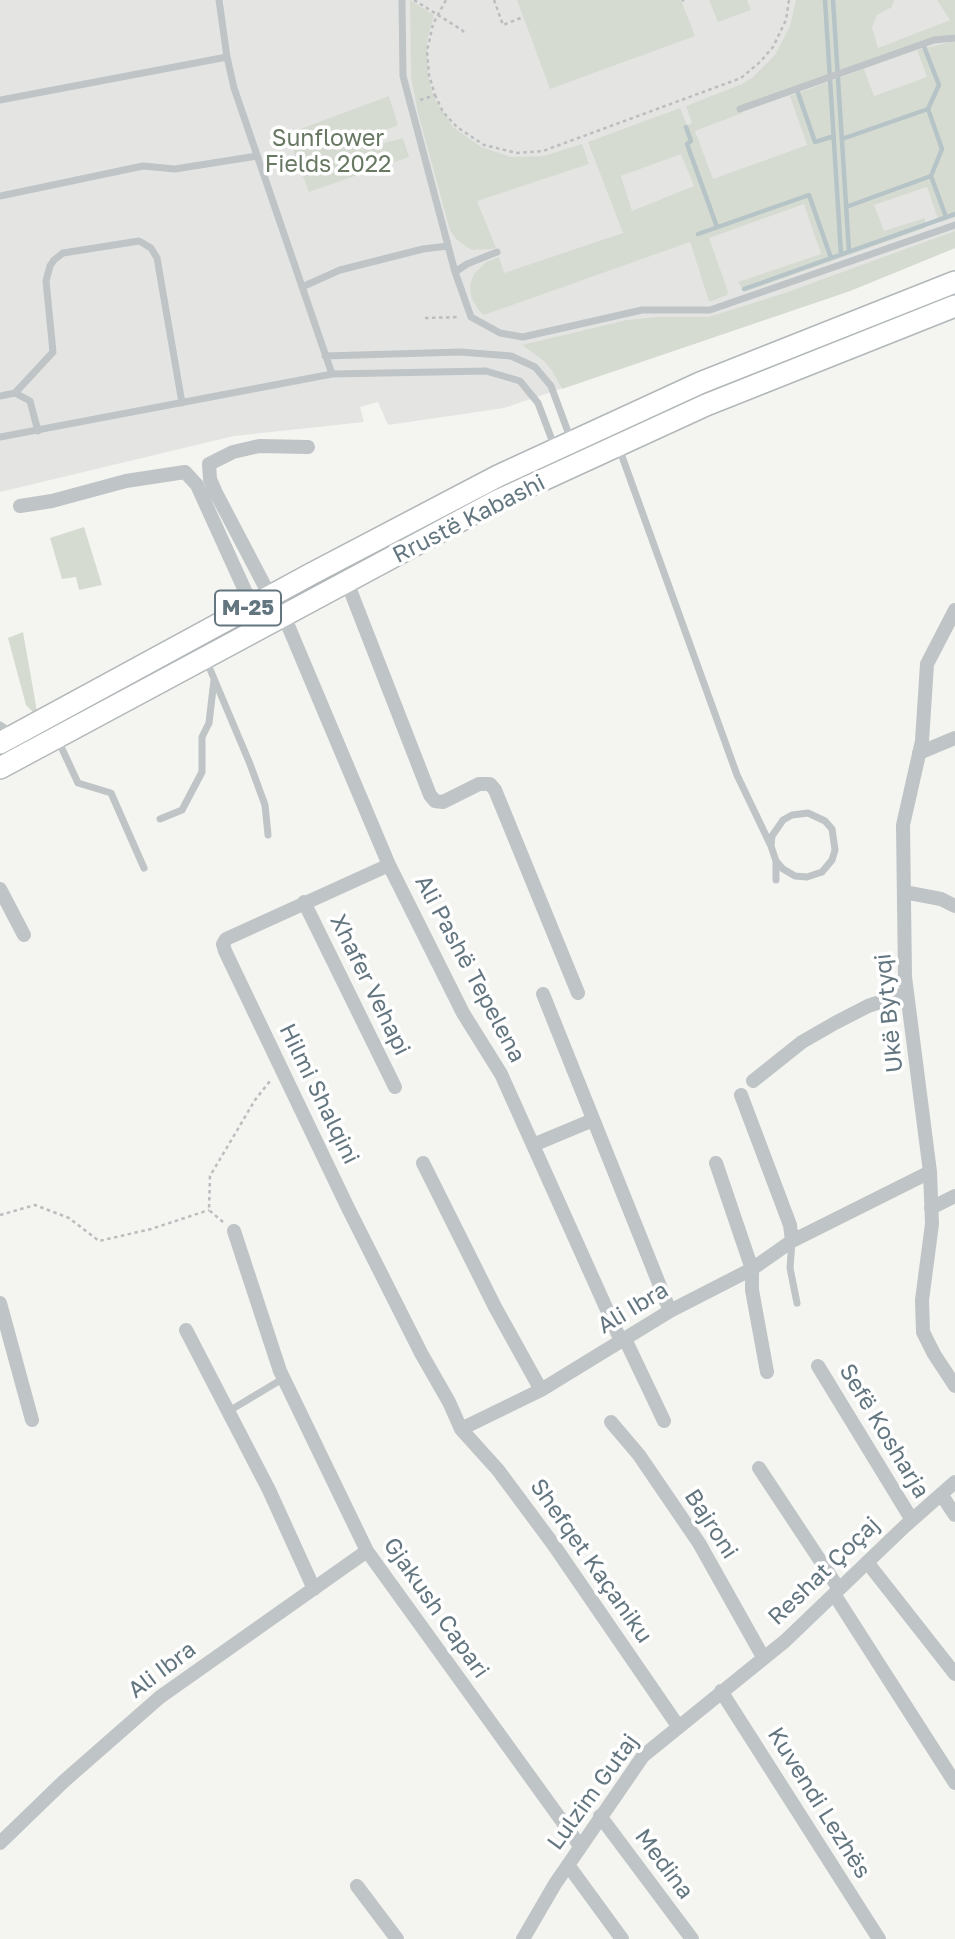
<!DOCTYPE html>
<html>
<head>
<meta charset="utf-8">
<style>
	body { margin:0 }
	canvas { display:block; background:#f4f4f0 }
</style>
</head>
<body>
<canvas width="955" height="1939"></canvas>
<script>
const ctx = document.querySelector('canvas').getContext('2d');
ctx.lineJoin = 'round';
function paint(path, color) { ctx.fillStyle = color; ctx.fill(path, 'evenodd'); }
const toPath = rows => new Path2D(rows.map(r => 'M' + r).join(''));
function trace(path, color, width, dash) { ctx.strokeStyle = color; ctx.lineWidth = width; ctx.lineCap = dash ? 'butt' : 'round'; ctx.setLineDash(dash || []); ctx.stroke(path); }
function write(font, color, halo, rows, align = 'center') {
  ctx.font = font + ' "Golos Text",sans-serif'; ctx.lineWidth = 7; ctx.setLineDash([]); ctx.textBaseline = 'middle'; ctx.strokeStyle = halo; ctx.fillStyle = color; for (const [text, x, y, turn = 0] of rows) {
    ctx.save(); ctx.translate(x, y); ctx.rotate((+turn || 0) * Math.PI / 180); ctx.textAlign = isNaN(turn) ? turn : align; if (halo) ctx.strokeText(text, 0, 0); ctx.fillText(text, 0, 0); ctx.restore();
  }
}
const built = toPath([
	[0,0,955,0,955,248,850,291,504,408,388,425,378,402,360,407,364,422,234,436,0,492]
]);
const green = toPath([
	[410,0,434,15,427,40,428,75,434,98,453,127,481,147,511,157,544,156,582,144,589,164,477,201,496,248,491,249,473,250,467,247,456,239,450,230,418,113,411,77],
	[517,0,681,0,695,36,550,89],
	[709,0,747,0,751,10,718,22],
	[796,0,894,0,892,7,877,15,872,27,878,48,950,20,937,0,955,0,955,34,930,38,740,107,742,113,695,131,713,179,807,145,790,96,864,69,874,96,927,77,917,50,955,41,955,217,941,222,938,219,927,187,874,205,884,231,925,218,925,228,745,292,738,282,821,254,804,204,709,238,728,292,727,295,712,301,709,301,690,242,484,315,480,312,471,297,470,285,474,274,486,262,499,257,504,273,623,233,588,142,680,108,687,125,692,123,686,106,742,84,753,77,775,55,790,26],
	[681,154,694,186,632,211,621,176],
	[389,96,398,125,359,141,362,149,403,138,409,157,309,192,287,134],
	[955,231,955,248,850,291,562,389,553,372,544,361,522,345,627,320,658,317,708,317,782,294],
	[84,527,102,585,79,590,76,577,62,579,50,538],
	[23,632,38,717,26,705,8,638]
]);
const stream = toPath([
	[825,0,841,254],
	[833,0,849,252],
	[923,44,939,85,928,109,942,149,931,176,946,217],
	[797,90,815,142,834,136],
	[686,127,691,141,687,144,717,227],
	[842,139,928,109],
	[846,207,931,176],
	[698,234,809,195,831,258],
	[744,289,955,214]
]);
const path = toPath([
	[414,0,462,30,465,34],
	[494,0,503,25,523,17],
	[682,1,684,0],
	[435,95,443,112,457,127,484,145,517,153,543,151,741,78,760,62,773,47,786,20,789,0],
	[420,100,435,95,429,75,427,51,433,24,446,0],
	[425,318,459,317],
	[0,1215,35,1205,69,1218,99,1241,151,1229,209,1210],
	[223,1222,209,1210,210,1176,255,1100,270,1081]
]);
const service = toPath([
	[219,0,227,57,234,88,332,374],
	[402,0,403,76,455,272,471,317,500,333,523,337,642,310,710,310,955,225],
	[0,100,227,57],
	[740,109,934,40,955,38],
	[0,196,143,166,175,169,257,156],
	[455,272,467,264,497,252],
	[302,287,340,270,423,249,448,246],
	[325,356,460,352,511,356,535,367,551,386,571,440],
	[15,393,53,352,46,281,50,266,54,260,63,253,139,241,151,248,157,258,182,403],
	[0,396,15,393,30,401,38,431],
	[0,437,332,374,486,371,520,381,538,403,555,448],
	[619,448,737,775,771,846],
	[207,662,250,764,265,805,268,835],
	[0,725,11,732],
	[57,738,78,783,111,793,144,868],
	[160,819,182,810,202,772,202,737,209,723,214,680],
	[776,861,783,869,795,876,807,877,822,872,832,860,835,850,832,829,825,821,808,813,792,815,783,820,772,836,771,846,776,861,776,880],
	[792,1241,790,1268,797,1303],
	[229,1411,284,1378]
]);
const minor = toPath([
	[20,506,52,501,126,481,185,472,197,485,252,606],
	[347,582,430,795,435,801,443,802,479,784,490,784,495,790,578,993],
	[270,596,216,493,210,479,209,464,233,452,259,446,308,447],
	[955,610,927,664,922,741,903,825,905,977,930,1172,932,1224,922,1300,923,1332,934,1354,955,1386],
	[284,616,389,865,463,1013,501,1074,621,1341],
	[919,753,955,738],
	[389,865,226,939,223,944,225,951,348,1208,421,1353,449,1402,461,1429,498,1470,553,1544,678,1726],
	[0,889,24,935],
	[904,892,941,899,955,906],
	[304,902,395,1087],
	[543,994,670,1311],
	[753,1081,802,1042,835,1023,868,1006,907,993],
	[741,1095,790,1225,792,1241],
	[533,1145,593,1120],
	[423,1163,495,1307,541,1390],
	[716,1163,752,1269,752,1290,767,1372],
	[931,1208,955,1196],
	[234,1231,280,1371,367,1551,580,1846],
	[0,1303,32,1420],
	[186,1330,269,1490,314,1589],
	[625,1339,664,1421],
	[818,1366,912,1520],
	[611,1422,639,1455,699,1543,763,1657],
	[461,1429,541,1390,670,1311,752,1269,792,1241,930,1172],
	[759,1468,839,1589],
	[941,1494,955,1515],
	[867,1562,955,1674],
	[834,1594,955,1783],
	[721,1691,879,1939],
	[600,1816,692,1939],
	[0,1843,63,1782,160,1697,367,1551],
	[568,1865,622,1939],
	[357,1886,397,1939],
	[523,1939,555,1884,643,1756,785,1641,904,1527,955,1482]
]);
const primary = toPath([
	[0,743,311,574,498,476,700,383,955,282],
	[0,768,497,501,706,405,955,306]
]);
const shields = [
	[248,608,66]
];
const shieldNames = [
	["M-25",248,608]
];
const parkNames = [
	["Sunflower",328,139],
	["Fields 2022",328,165]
];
const streetNames = [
	["Rrustë Kabashi",469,519,-27],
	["Ali Pashë Tepelena",470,969,62],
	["Xhafer Vehapi",370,985,64],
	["Ukë Bytyqi",889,1013,-96],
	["Hilmi Shalqini",319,1094,64],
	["Ali Ibra",633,1308,-31],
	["Sefë Kosharja",884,1431,59],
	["Bajroni",711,1524,57],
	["Shefqet Kaçaniku",591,1561,55],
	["Reshat Çoçaj",824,1571,-44],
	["Gjakush Capari",436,1608,55],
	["Ali Ibra",162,1670,-37],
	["Lulzim Gutaj",593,1792,-54],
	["Kuvendi Lezhës",819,1803,58],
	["Medina",664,1864,53]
];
paint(built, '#e4e5e3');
paint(green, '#d6dbd1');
trace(stream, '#b6c4c7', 4.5);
trace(primary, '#b2b7ba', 24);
trace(path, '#bbbdbf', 2.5, [3.5, 3.5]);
trace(service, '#bfc4c6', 7);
trace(minor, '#bfc4c6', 14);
trace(primary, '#fff', 21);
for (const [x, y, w] of shields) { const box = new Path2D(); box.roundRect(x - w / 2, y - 17.5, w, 35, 5); ctx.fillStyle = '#fff'; ctx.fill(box); trace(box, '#637680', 2); }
write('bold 21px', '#637680', null, shieldNames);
write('23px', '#687862', '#fff', parkNames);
write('23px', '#637680', '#fff', streetNames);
</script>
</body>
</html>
